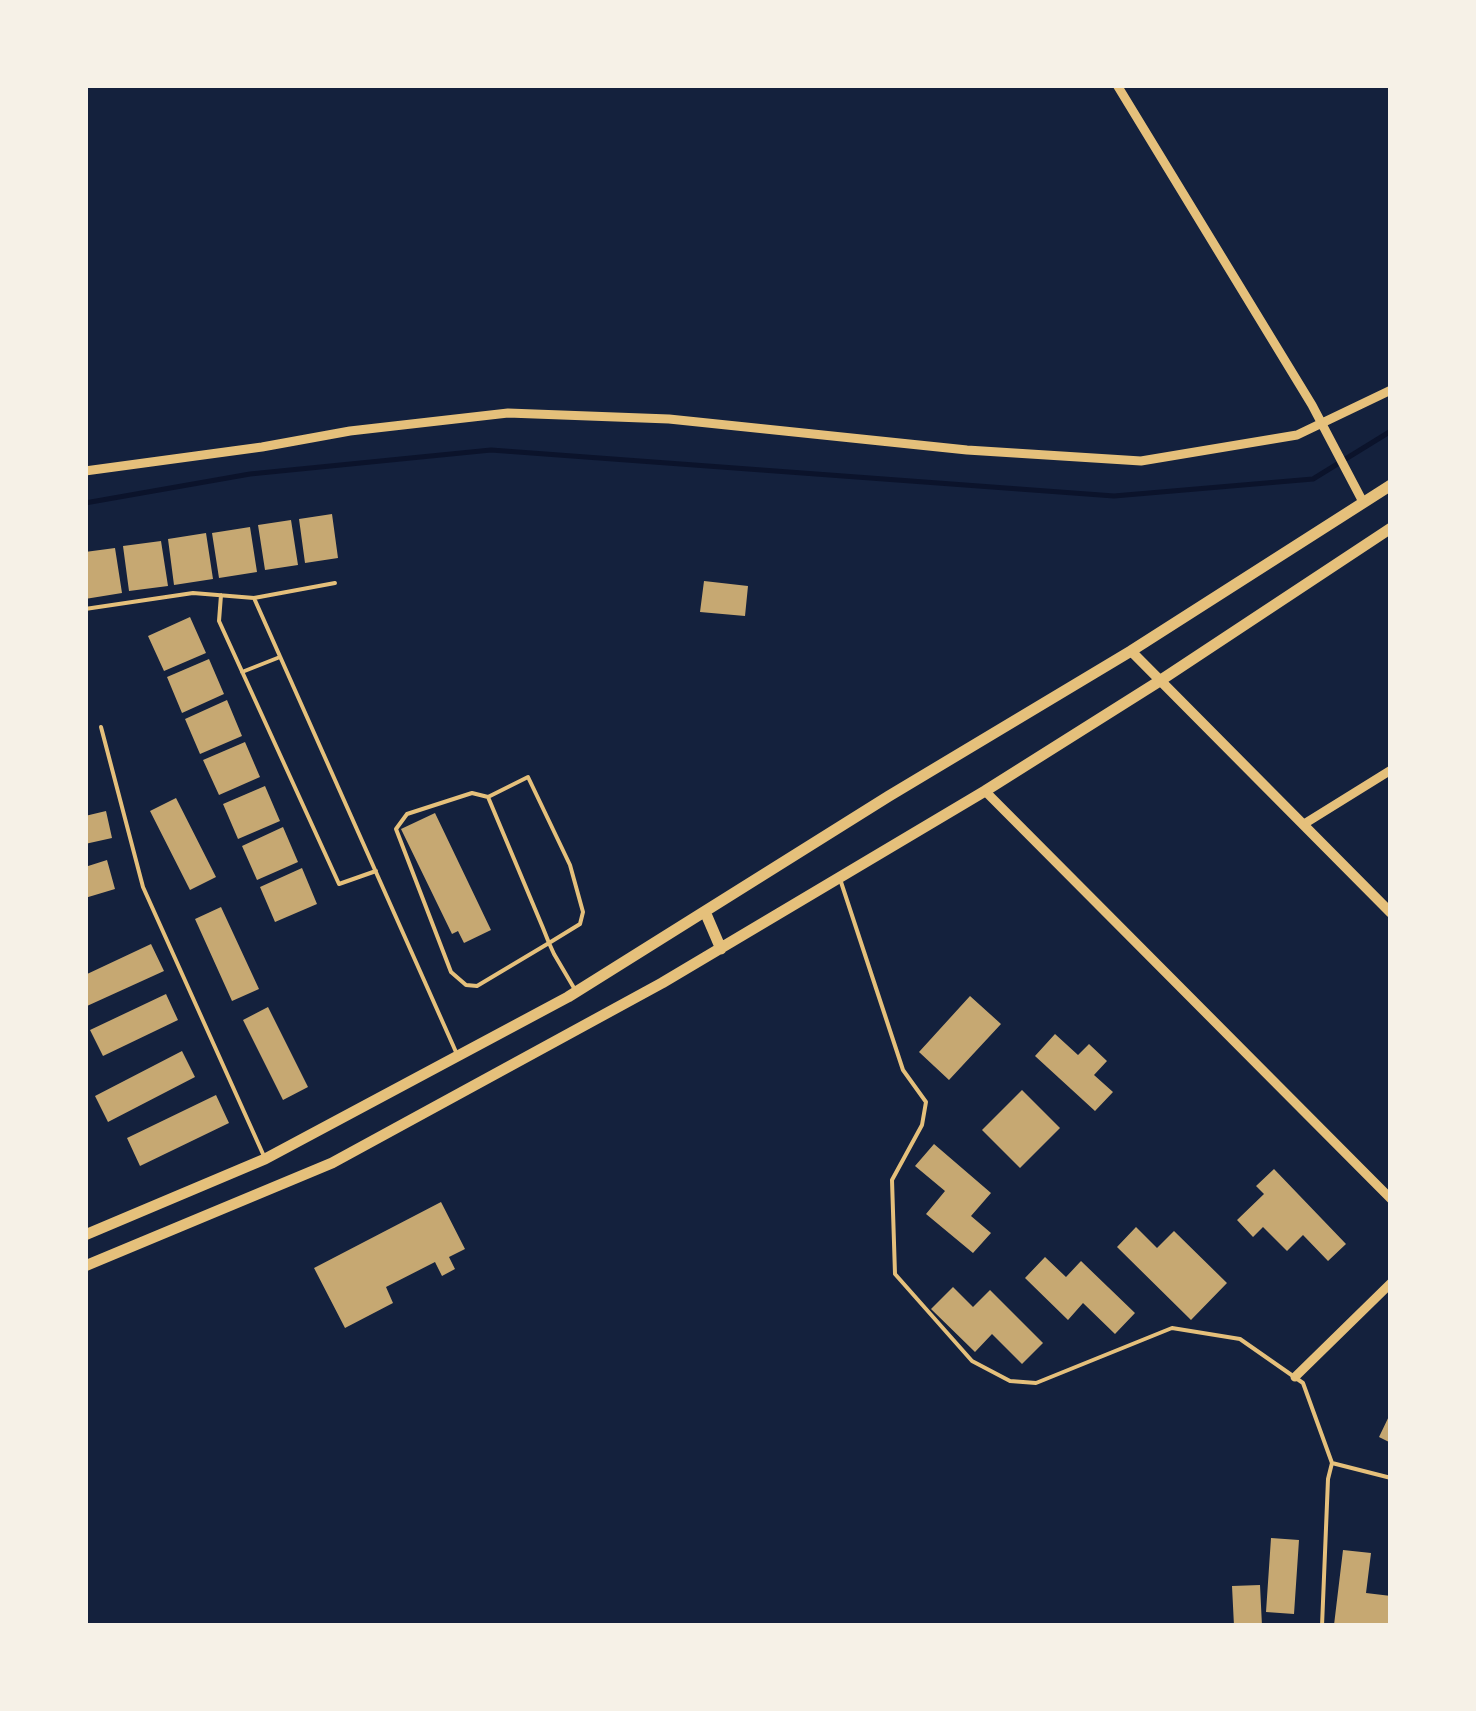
<!DOCTYPE html>
<html>
<head>
<meta charset="utf-8">
<style>
	body { margin:0 }
	#map { position:relative; width:1476px; height:1711px; overflow:hidden; background:#14213d; font-family:"Open Sans",sans-serif }
	canvas { display:block }
	.frame { position:absolute; inset:0; border:88px solid #f6f1e7; pointer-events:none }
</style>
</head>
<body>
<div id="map">
<canvas width="1476" height="1711"></canvas>
<div class="frame"></div>
</div>
<script>
const ctx = document.querySelector('canvas').getContext('2d');
ctx.lineJoin = 'round';
const toPath = rows => new Path2D(rows.map(r => 'M' + r).join(''));
function trace(path, color, width, dash) { ctx.strokeStyle = color; ctx.lineWidth = width; ctx.lineCap = dash ? 'butt' : 'round'; ctx.setLineDash(dash || []); ctx.stroke(path); }
function paint(path, color) { ctx.fillStyle = color; ctx.fill(path, 'evenodd'); }
const stream = toPath([
	[85,503,250,474,491,450,1114,496,1313,479,1391,431]
]);
const building = toPath([
	[332,514,338,558,305,563,299,519],
	[291,520,298,565,265,570,258,525],
	[250,527,257,572,219,578,212,533],
	[206,533,213,579,174,585,168,539],
	[161,541,168,586,129,591,123,546],
	[115,548,122,593,85,599,85,552],
	[704,581,748,586,745,616,700,612],
	[190,617,206,653,164,671,148,636],
	[209,659,224,694,182,713,167,677],
	[227,700,242,736,200,754,185,719],
	[245,742,260,777,219,795,203,760],
	[265,786,280,821,238,839,223,804],
	[176,798,216,877,190,890,150,811],
	[106,811,112,838,85,844,85,816],
	[435,813,491,930,464,943,458,931,452,934,401,829],
	[283,827,298,862,257,880,242,846],
	[107,860,115,889,85,898,85,867],
	[302,868,317,904,275,922,260,887],
	[221,907,259,989,232,1001,195,919],
	[151,944,164,971,87,1006,85,975],
	[166,994,178,1020,103,1056,90,1030],
	[970,996,1001,1024,949,1080,919,1052],
	[268,1007,308,1087,283,1100,243,1020],
	[1055,1034,1078,1055,1089,1044,1107,1061,1094,1075,1113,1092,1095,1111,1035,1056],
	[182,1051,195,1077,108,1122,95,1096],
	[1022,1090,1060,1128,1020,1168,982,1130],
	[216,1095,229,1123,140,1166,127,1138],
	[934,1144,991,1193,971,1216,991,1233,973,1253,926,1214,945,1191,915,1166],
	[1274,1169,1346,1244,1328,1261,1303,1235,1287,1251,1263,1227,1253,1237,1237,1220,1264,1194,1256,1186],
	[441,1202,465,1249,449,1257,455,1269,442,1276,435,1262,386,1287,393,1303,345,1328,314,1268],
	[1136,1227,1157,1248,1174,1231,1227,1283,1191,1320,1117,1247],
	[1045,1257,1066,1277,1081,1261,1135,1313,1115,1334,1083,1303,1068,1320,1025,1278],
	[953,1287,973,1307,990,1290,1043,1343,1022,1364,992,1334,975,1352,931,1309],
	[1391,1412,1391,1443,1379,1437],
	[1271,1538,1299,1540,1294,1614,1266,1612],
	[1343,1550,1371,1553,1366,1593,1391,1596,1391,1626,1334,1625],
	[1260,1585,1262,1626,1234,1626,1232,1586]
]);
const service = toPath([
	[335,583,254,598,456,1052],
	[221,595,219,621,339,884,376,871],
	[85,609,193,593,254,598],
	[242,672,280,657],
	[101,727,143,887,263,1154],
	[488,797,528,777,570,865,583,912,580,924,549,943,477,986,466,985,451,972,396,829,407,814,472,793,488,797,543,928,549,943,554,954,574,988],
	[840,879,903,1070,926,1102,922,1125,892,1180,895,1274,972,1361,1010,1381,1036,1383,1172,1328,1240,1339,1303,1383,1332,1463,1328,1479,1322,1626],
	[1332,1463,1391,1478]
]);
const minor = toPath([
	[1117,85,1312,405,1363,502],
	[85,471,262,447,350,431,508,413,669,419,967,450,1141,461,1297,435,1391,390],
	[985,791,1391,1199],
	[1304,824,1391,770],
	[1295,1377,1391,1283]
]);
const tertiary = toPath([
	[1131,651,1391,913]
]);
const secondary = toPath([
	[706,914,721,949],
	[85,1235,265,1159,568,997,889,796,1131,651,1391,485],
	[85,1266,332,1163,662,983,985,791,1158,682,1391,528]
]);
trace(stream, '#0b132b', 5);
paint(building, '#c6a872');
trace(service, '#e5c07b', 4);
trace(minor, '#e5c07b', 9);
trace(tertiary, '#e5c07b', 10);
trace(secondary, '#e5c07b', 11);
</script>
</body>
</html>
